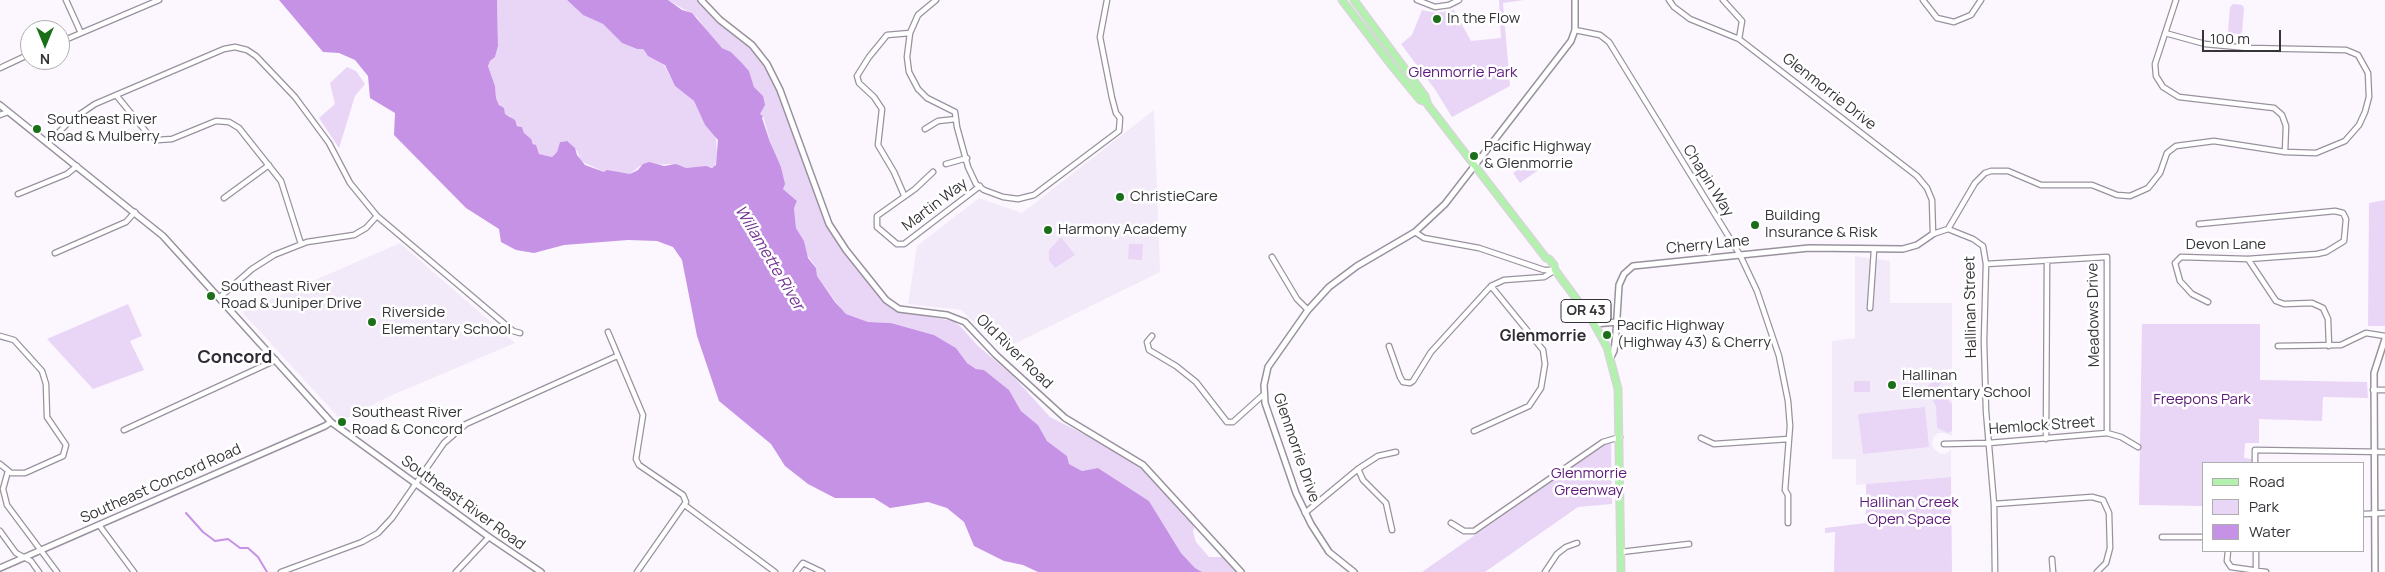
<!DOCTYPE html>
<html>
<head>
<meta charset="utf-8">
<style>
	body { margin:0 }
	#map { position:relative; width:2385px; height:572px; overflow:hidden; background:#fcf7ff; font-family:Manrope,sans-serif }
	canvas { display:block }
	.legend { position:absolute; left:2202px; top:462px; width:162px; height:90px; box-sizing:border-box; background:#fff; border:1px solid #afaeaf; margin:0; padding:6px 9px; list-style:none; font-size:15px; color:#363438 }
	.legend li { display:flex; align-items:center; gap:10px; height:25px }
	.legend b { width:25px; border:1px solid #afaeaf }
	.north { position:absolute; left:20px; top:20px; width:50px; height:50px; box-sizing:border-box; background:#fff; border:1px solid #afaeaf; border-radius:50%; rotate:180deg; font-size:14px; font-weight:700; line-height:20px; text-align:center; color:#363438 }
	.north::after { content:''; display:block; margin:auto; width:18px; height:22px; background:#1a6f18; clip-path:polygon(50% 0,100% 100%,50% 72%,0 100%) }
	.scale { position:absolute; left:2202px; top:30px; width:79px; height:22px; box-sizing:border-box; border:2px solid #363438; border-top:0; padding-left:6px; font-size:15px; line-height:18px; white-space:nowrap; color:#363438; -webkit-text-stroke:4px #fff; paint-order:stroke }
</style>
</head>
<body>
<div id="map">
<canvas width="2385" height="572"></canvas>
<ul class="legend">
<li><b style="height:6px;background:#b3f1af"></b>Road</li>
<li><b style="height:14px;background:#e9d5f6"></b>Park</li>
<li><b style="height:14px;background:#c692e5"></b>Water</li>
</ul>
<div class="north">N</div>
<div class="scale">100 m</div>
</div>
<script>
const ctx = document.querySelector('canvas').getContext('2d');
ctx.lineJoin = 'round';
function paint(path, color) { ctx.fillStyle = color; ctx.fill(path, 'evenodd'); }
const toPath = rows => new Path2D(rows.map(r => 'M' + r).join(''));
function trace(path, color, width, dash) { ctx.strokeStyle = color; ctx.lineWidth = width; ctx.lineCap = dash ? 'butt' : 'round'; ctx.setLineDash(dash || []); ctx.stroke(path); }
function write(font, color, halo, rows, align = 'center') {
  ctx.font = font + ' Manrope,sans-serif'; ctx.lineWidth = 5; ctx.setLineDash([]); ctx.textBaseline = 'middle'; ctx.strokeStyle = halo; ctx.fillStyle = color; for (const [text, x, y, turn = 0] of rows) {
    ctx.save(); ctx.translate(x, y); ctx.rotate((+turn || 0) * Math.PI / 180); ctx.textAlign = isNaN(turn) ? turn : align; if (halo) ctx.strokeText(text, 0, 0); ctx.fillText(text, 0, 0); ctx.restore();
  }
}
const built = toPath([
	[1154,110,1160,272,1002,350,961,310,908,304,917,246,979,198,1022,213],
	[400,243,515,343,388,397,342,421,242,312],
	[1855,256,1890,261,1890,303,1952,303,1952,436,1945,433,1938,433,1934,437,1932,443,1934,449,1939,453,1945,454,1951,450,1951,477,1856,485,1856,459,1832,459,1832,341,1855,338]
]);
const green = toPath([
	[497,0,567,0,583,15,603,24,622,43,637,49,643,49,646,54,663,63,675,86,694,101,705,125,716,136,717,156,715,167,686,168,669,164,640,166,630,174,604,172,581,161,577,151,569,143,564,141,560,142,557,152,552,157,539,154,535,145,524,133,522,127,517,125,510,116,504,114,496,98,495,86,488,66,490,61,495,57,498,46],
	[668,0,697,0,759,57,777,89,819,204,852,261,885,303,902,312,953,321,961,327,977,345,1013,376,1050,417,1109,447,1149,474,1177,504,1185,517,1195,523,1193,532,1196,542,1209,557,1225,557,1236,572,1202,572,1195,568,1181,553,1149,501,1098,468,1082,471,1069,464,1067,456,1047,441,1038,425,1021,411,1009,390,984,370,976,369,967,363,956,348,934,335,891,323,868,322,846,314,841,309,817,276,816,267,807,255,804,241,796,228,794,208,797,201,783,189,784,181,781,167,774,155,763,116,760,114,764,101,754,87,749,71,731,52,722,48,712,38,697,17],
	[1499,0,1524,0,1503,3,1510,86,1452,117,1434,88,1401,44,1412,35,1422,10,1436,13,1454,10,1471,41,1501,38],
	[2233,4,2242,5,2244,8,2242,32,2240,34,2230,33,2228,31,2230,7],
	[347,67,356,71,365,84,355,96,339,148,319,118,335,104,330,83],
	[1534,158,1541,168,1520,183,1513,173],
	[2385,200,2385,326,2368,326,2369,203],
	[1061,237,1075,255,1055,268,1049,260,1049,250],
	[1129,244,1143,244,1142,260,1128,259],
	[128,304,142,336,130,341,144,370,93,389,47,339],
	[2142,324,2260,324,2260,380,2367,382,2368,398,2323,397,2322,421,2259,419,2259,443,2245,443,2244,458,2252,459,2252,463,2204,463,2204,506,2139,505],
	[1939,375,1944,379,1938,387,1938,391,1952,404,1952,431,1948,433,1937,428,1936,406,1928,392,1928,386],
	[1854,381,1870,381,1870,392,1854,392],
	[1925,407,1929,447,1863,454,1858,414],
	[1611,440,1612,504,1578,507,1485,572,1422,572],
	[1951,477,1952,572,1834,572,1835,532,1825,533,1825,528,1866,523,1866,484]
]);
const water = toPath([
	[279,0,497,0,498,46,495,57,490,61,488,66,495,86,496,98,499,105,504,108,505,114,515,120,517,126,522,127,524,133,531,139,533,144,536,145,539,154,552,157,557,152,560,142,567,141,575,148,577,155,585,165,604,172,607,170,630,174,638,170,643,164,649,162,664,166,676,164,686,168,706,166,712,168,716,165,718,140,705,125,694,101,675,86,665,65,648,56,643,49,637,49,622,43,603,24,583,15,567,0,668,0,682,10,692,13,722,48,731,52,741,62,749,71,754,87,763,96,765,105,760,114,763,116,762,118,770,142,781,167,785,184,783,189,797,201,794,208,796,228,804,241,808,258,816,268,817,276,835,302,846,314,868,322,891,323,934,335,956,348,967,363,976,369,984,370,1009,390,1021,411,1038,425,1047,441,1067,456,1069,464,1082,471,1098,468,1149,501,1181,553,1195,568,1202,572,1038,572,1023,565,1004,561,974,546,964,522,947,508,928,502,890,508,874,498,835,498,808,484,785,466,771,444,719,401,697,336,682,260,673,247,657,241,628,240,564,245,534,253,516,250,501,242,499,229,466,208,394,135,395,113,370,98,368,76,355,60,339,53,323,52]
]);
const stream = toPath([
	[186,513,203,532,215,541,228,539,240,548,248,548,258,557,267,572]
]);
const minor = toPath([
	[66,0,81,33],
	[936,0,918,15,910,33,907,57,909,72,918,89,927,98,955,112,957,127,968,167,976,184,984,190,1003,197,1018,199,1034,195,1119,131,1120,118,1116,113,1112,98,1100,37,1107,0],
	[1417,0,1435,7,1449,5,1459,0],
	[1669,0,1674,7,1690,19,1739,39,1917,176,1927,188,1932,200,1933,234,1948,229,1973,239,1983,246,1986,264,1984,341,1986,411,1994,504,1995,572],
	[1723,0,1742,21,1739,39],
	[1923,0,1937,18,1954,22,1971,15,1981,0],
	[2176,0,2155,64,2156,76,2163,87,2179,97,2274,108,2282,115,2286,126,2285,152],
	[1575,30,1600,35,1609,42,1740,255,1757,291,1779,356,1788,401,1790,426,1785,490,1788,495,1788,523],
	[60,42,159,0],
	[0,68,30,54],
	[116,95,148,134,158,140,172,139,216,121,229,122,239,128,281,181,301,244],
	[0,115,8,112],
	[925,129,938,121,956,119],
	[48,143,70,121,95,104,224,49,235,47,247,50,256,56,295,97,329,143,350,183,377,216,513,331,520,333],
	[946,164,967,158],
	[933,172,915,189,877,216,877,227,897,244,904,244,980,186],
	[18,194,67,174,77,166],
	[904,195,894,172,878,145,882,109,874,97,859,83,857,76,869,57,887,35,910,33],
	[224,198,269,165],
	[2199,224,2335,211,2343,213,2346,219,2344,241,2326,252,2317,254,2248,259,2181,257,2175,263,2180,281,2192,294,2208,302],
	[1948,229,1975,183,1985,173,1991,171,2008,171,2041,185,2092,185,2117,195,2130,196,2148,188,2160,173,2167,153,2176,146,2214,141,2285,152,2316,153,2345,141,2359,125,2365,112,2369,97,2368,73,2358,55,2346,50,2248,48,2205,44,2165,33],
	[1415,232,1424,238,1479,248,1544,270,1553,270],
	[55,253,126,222,135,212],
	[1272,257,1297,299,1308,310],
	[2248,259,2276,301,2284,304,2312,303,2323,308,2328,319,2329,346],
	[1986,264,2107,257,2107,433],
	[220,297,252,269,274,255,307,242,354,235,366,228,377,216],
	[1870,308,1874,250],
	[608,332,643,415,636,459,639,465,683,495,686,502,637,572],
	[0,336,14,340,42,371,46,384,47,417,66,445,63,456,25,473,11,473,0,464],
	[1152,336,1147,342,1149,350,1176,366,1196,382,1227,422,1233,422,1263,395],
	[1389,346,1400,377,1403,382,1410,383,1413,381,1431,352,1491,286,1504,280,1544,277,1555,270],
	[2278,346,2341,345,2366,333,2385,336],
	[2373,390,2385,390],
	[124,430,276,360],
	[1474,431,1529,406,1541,388,1545,364,1543,350,1491,286],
	[1701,438,1714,444,1789,439],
	[2046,439,2047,261],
	[1944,444,1989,443,2107,433,2121,437,2138,447],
	[2255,463,2255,450,2385,452],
	[1358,469,1363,480,1386,503,1392,530],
	[8,471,3,489,7,505,57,572],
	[1994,504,2092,497,2103,500,2109,513,2110,548,2106,563,2097,572],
	[686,506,775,572],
	[1305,513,1358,469,1378,456,1396,452],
	[2364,514,2385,513],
	[1451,523,1464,531,1474,531,1603,442,1620,437],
	[99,525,134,572],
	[0,531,16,553,31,561,39,572],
	[2162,537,2204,537],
	[2228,551,2227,561,2231,567,2266,572],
	[1621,552,1689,544],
	[2052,559,2053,572],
	[2256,571,2256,551],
	[281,572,362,542,378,533,392,518,444,443,466,424,617,356],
	[456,572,489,537],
	[796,572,803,563,822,572],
	[1545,572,1557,554,1566,547,1577,543]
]);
const tertiary = toPath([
	[701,0,720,20,752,45,767,64,780,90,829,224,846,250,886,300,899,309,947,315,965,322,996,355,1065,418,1143,465,1241,572],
	[0,105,163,236,331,422,489,537,541,572],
	[1595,324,1617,322],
	[1611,357,1614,351,1616,333,1619,285,1624,274,1633,266,1809,248,1903,249,1917,245,1933,234],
	[0,568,325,426,331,422],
	[1354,572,1329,552,1311,524,1296,493,1265,403,1264,385,1268,367,1308,310,1329,287,1357,266,1415,232,1445,204,1571,41,1575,30,1575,0],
	[2375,572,2374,373,2385,339]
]);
const primary = toPath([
	[1342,0,1392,66,1420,100,1426,102],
	[1354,0,1425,96,1428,105,1546,258,1549,259,1554,265,1555,270,1592,320,1607,347,1618,389,1621,572]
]);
const markers = [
	[1437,19,5,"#1a6f18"],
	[37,129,5,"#1a6f18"],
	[1474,156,5,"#1a6f18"],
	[1120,197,5,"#1a6f18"],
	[1755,225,5,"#1a6f18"],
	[1048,230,5,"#1a6f18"],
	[211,296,5,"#1a6f18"],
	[372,322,5,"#1a6f18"],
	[1607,335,5,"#1a6f18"],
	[1892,385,5,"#1a6f18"],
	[342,422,5,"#1a6f18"]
];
const shields = [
	[1586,311,50]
];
const shieldNames = [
	["OR 43",1586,311]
];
const poiNames = [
	["In the Flow",1447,19],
	["Southeast River",47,120],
	["Road & Mulberry",47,137],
	["Pacific Highway",1484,147],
	["& Glenmorrie",1484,164],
	["ChristieCare",1130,197],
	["Building",1765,216],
	["Insurance & Risk",1765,233],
	["Harmony Academy",1058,230],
	["Southeast River",221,287],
	["Road & Juniper Drive",221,304],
	["Riverside",382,313],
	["Elementary School",382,330],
	["Pacific Highway",1617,326],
	["(Highway 43) & Cherry",1617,343],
	["Hallinan",1902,376],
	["Elementary School",1902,393],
	["Southeast River",352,413],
	["Road & Concord",352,430]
];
const parkNames = [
	["Glenmorrie Park",1463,73],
	["Freepons Park",2202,400],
	["Glenmorrie",1589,474],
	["Greenway",1589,491],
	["Hallinan Creek",1909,503],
	["Open Space",1909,520]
];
const streetNames = [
	["Glenmorrie Drive",1829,92,38],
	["Chapin Way",1708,181,58],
	["Martin Way",935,205,-37],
	["Cherry Lane",1708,245,-6],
	["Devon Lane",2226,245],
	["Hallinan Street",1971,307,-91],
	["Meadows Drive",2094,315,-91],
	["Old River Road",1014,352,44],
	["Hemlock Street",2042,426,-4],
	["Glenmorrie Drive",1296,448,71],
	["Southeast Concord Road",161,484,-24],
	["Southeast River Road",463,503,36]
];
const waterNames = [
	["Willamette River",769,258,59]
];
const neighbourhoodNames = [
	["Glenmorrie",1543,337]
];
const quarterNames = [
	["Concord",235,358]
];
paint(built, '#f3eaf9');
paint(green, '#e9d5f6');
paint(water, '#c692e5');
trace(stream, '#c692e5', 2);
trace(minor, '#99929e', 7);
trace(tertiary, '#99929e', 8);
trace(primary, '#d7d6d7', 9);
trace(minor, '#fff', 4.5);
trace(tertiary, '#fff', 5);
trace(primary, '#b3f1af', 6);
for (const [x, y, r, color] of markers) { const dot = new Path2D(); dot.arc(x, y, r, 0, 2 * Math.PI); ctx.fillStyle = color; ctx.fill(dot); trace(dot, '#fff', 2); }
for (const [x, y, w] of shields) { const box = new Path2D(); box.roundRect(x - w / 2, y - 11.5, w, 23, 4); ctx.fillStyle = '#fff'; ctx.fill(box); trace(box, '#363438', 1); }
write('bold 14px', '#363438', null, shieldNames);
write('15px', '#363438', '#fff', poiNames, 'left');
write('15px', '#5d197b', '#fff', parkNames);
write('15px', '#363438', '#fff', streetNames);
write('italic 16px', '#743394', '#fff', waterNames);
write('bold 16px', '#312b35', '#fff', neighbourhoodNames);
write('bold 18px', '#312b35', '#fff', quarterNames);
</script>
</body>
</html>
